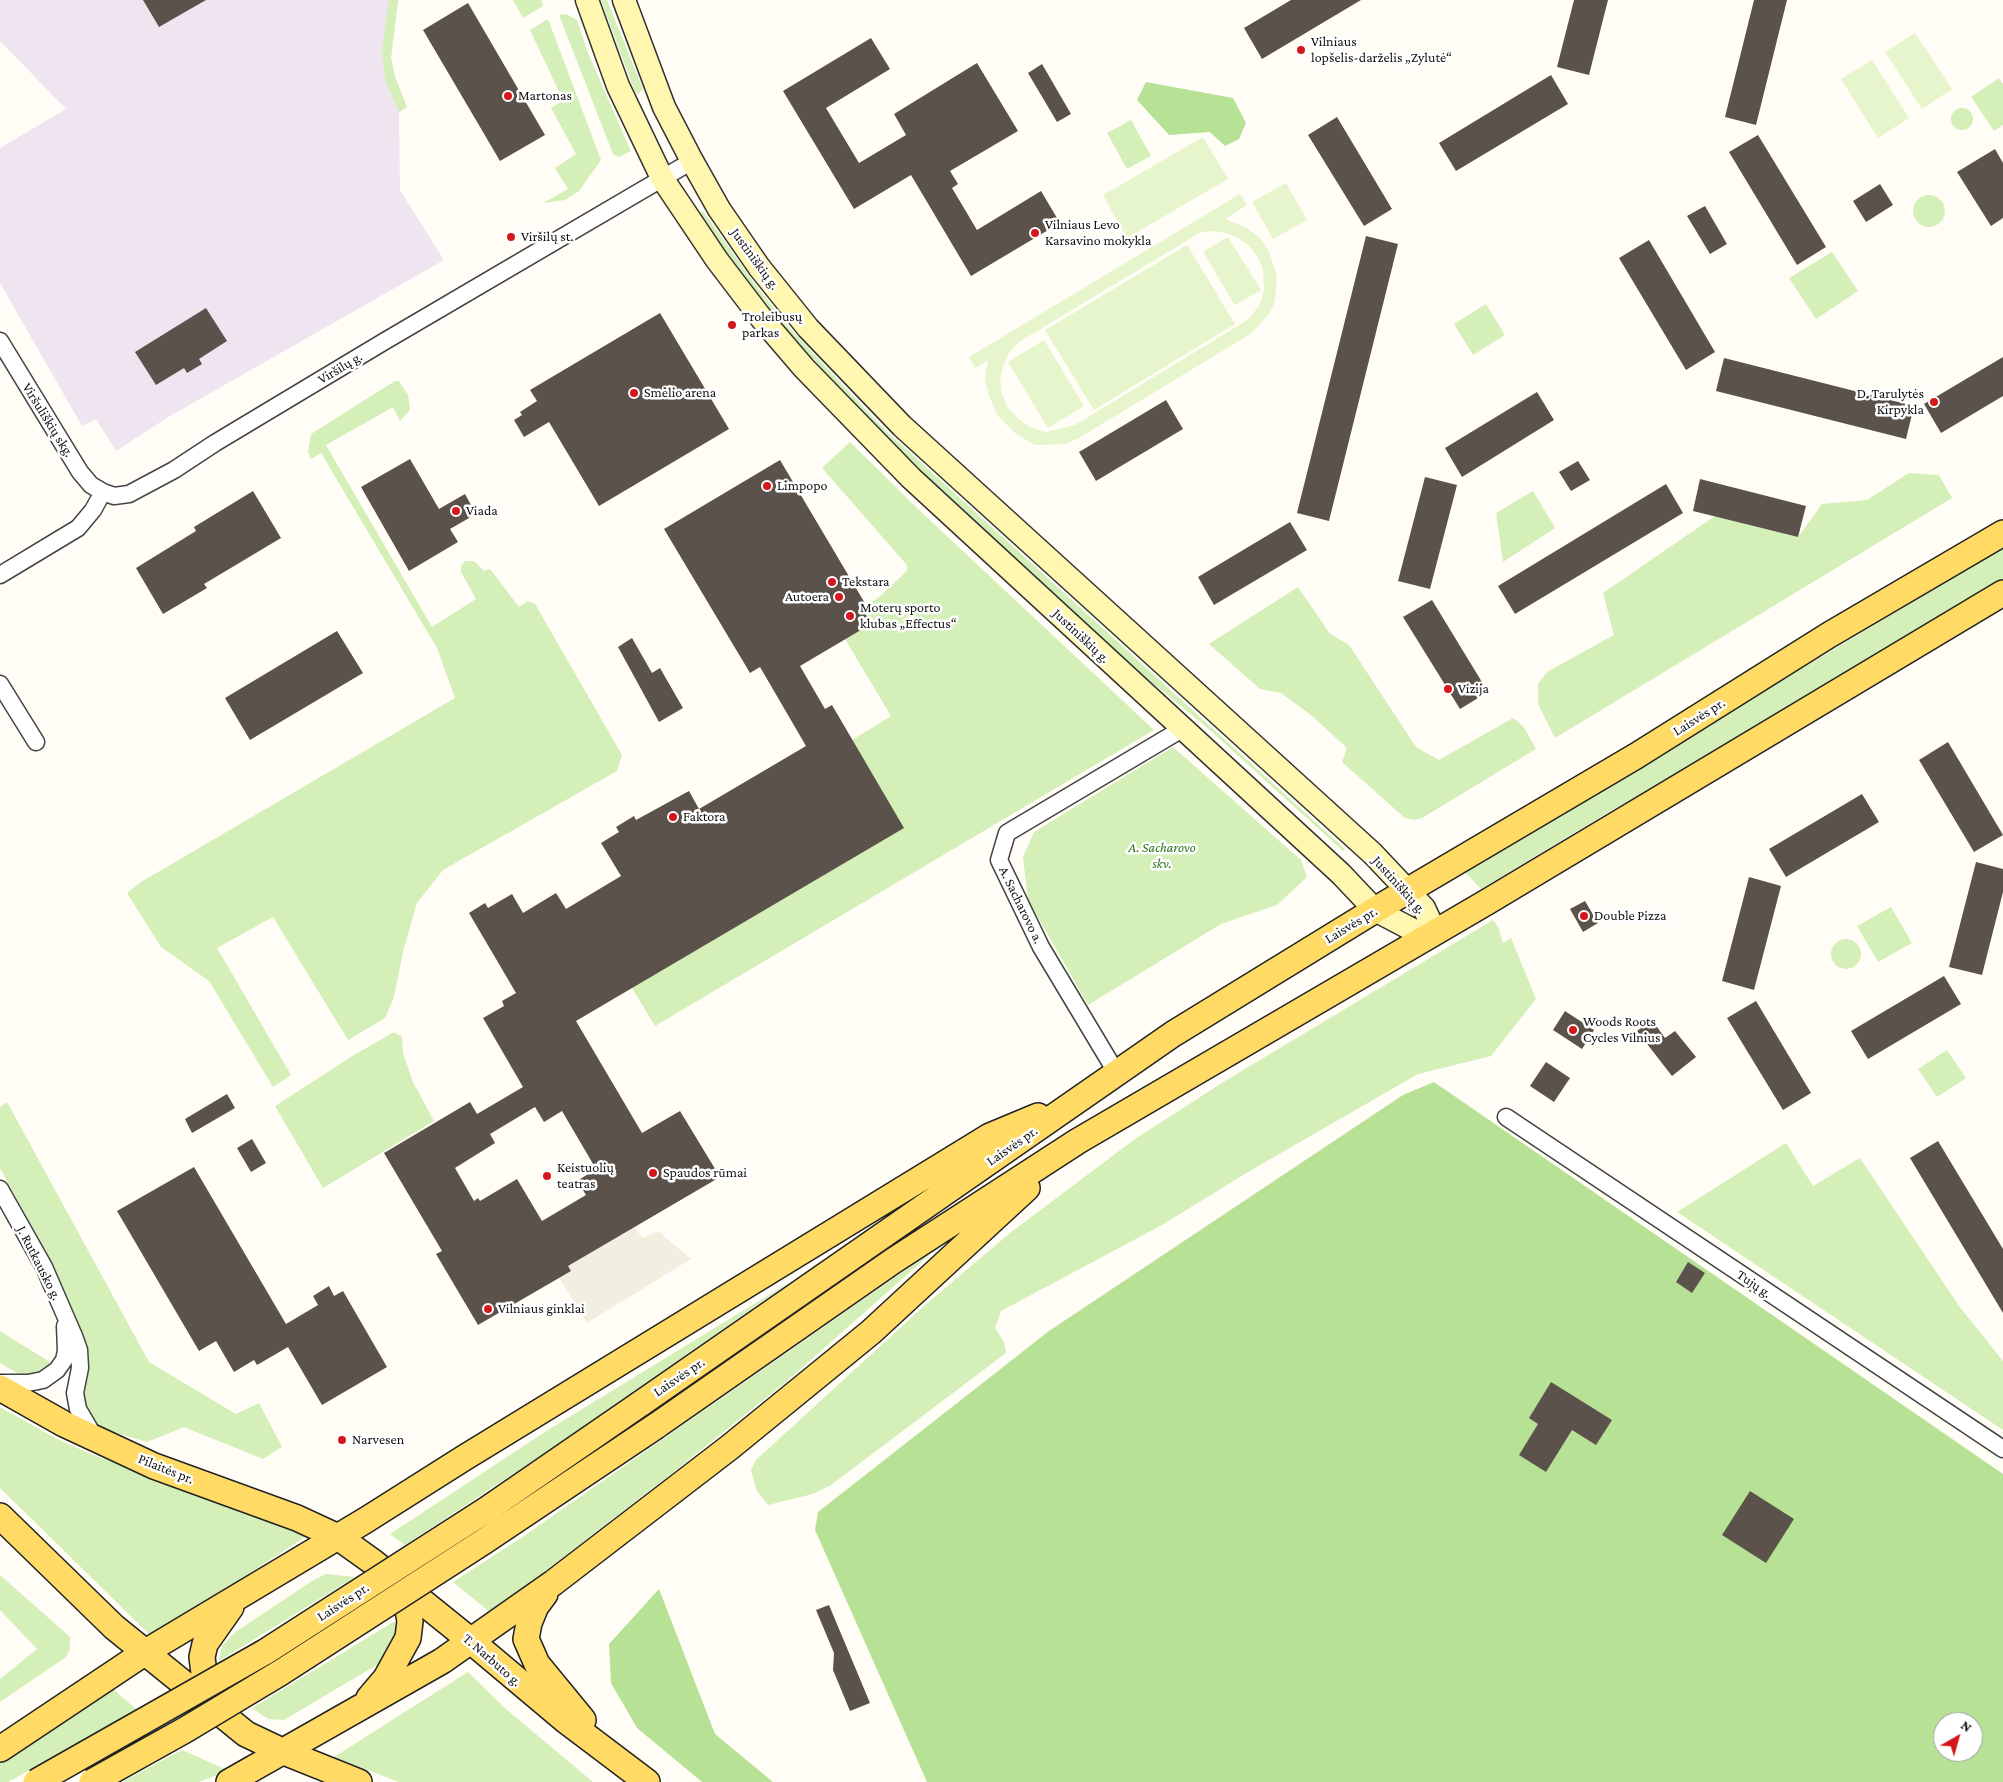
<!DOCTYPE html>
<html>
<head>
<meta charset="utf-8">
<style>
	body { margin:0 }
	#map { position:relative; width:2003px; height:1782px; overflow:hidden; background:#fffdf5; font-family:"Crimson Pro",serif }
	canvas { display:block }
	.north { position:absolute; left:1933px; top:1712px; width:50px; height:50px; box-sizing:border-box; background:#fff; border:1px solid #a0a0a0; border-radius:50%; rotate:38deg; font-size:14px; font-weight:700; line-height:20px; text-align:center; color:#111 }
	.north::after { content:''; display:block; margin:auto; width:18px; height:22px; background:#d3171d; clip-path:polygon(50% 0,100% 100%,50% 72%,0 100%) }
</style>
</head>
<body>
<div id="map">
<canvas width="2003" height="1782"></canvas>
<div class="north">N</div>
</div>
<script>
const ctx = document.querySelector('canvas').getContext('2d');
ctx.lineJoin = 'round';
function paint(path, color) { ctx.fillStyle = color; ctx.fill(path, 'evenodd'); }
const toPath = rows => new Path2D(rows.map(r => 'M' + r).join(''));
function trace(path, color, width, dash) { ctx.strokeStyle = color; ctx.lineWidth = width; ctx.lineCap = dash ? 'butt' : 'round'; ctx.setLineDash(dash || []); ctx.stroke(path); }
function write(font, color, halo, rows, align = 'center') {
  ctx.font = font + ' "Crimson Pro",serif'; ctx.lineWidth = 5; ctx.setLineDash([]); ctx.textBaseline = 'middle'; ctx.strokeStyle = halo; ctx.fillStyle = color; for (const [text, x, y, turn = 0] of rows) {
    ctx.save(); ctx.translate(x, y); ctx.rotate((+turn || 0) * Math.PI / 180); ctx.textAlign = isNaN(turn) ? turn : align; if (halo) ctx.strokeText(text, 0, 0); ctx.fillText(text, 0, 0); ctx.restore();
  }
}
const industrial = toPath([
	[0,0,398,0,391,58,395,77,407,107,399,112,400,190,444,260,170,416,116,451,96,419,82,426,0,283,0,148,66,109,0,41]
]);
const green = toPath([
	[389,0,398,0,391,58,395,77,407,107,399,112,385,80,382,51],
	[513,0,542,0,543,6,523,18],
	[601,0,607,0,643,89,638,94,635,92],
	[566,14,577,20,588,53,631,151,619,157,613,154,559,15],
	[548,19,601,160,579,191,565,200,543,203,568,189,555,168,576,154,551,108,563,100,530,30],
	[1999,78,2003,84,2003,125,1994,131,1971,97],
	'1951 119a11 11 0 1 1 22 0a11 11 0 1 1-22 0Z',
	[1131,120,1151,156,1127,169,1107,133],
	'1913 211a16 16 0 1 1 32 0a16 16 0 1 1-32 0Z',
	[703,211,749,276,784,322,883,428,1345,849,1343,851,1211,731,1120,656,902,455,778,321,737,271,699,213],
	[1832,252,1858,291,1816,319,1789,278],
	[1486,304,1505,335,1473,355,1454,324],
	[395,381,399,381,408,395,410,410,400,421,393,407,326,445,432,627,476,599,461,572,461,566,465,561,474,561,484,571,490,569,519,607,528,601,535,604,622,755,617,771,443,870,417,903,403,952,394,997,385,1018,348,1040,273,917,217,948,291,1075,273,1087,209,981,161,947,127,893,141,882,455,698,437,648,321,453,311,459,308,452,311,434],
	[850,442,918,509,1154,730,655,1026,632,988,852,740,891,716,845,639,871,624,862,608,878,598,907,571,907,565,822,468],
	[1909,473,1939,475,1952,498,1555,738,1538,704,1538,684,1547,672,1614,635,1603,593,1715,516,1798,537,1822,504,1867,500],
	[1533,491,1555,528,1503,562,1496,513],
	[2003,544,2003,581,1713,755,1612,810,1481,889,1464,871,1958,575],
	[1298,587,1330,634,1349,645,1416,747,1439,760,1513,718,1523,726,1536,749,1422,818,1414,820,1405,818,1342,762,1347,748,1311,715,1281,693,1260,689,1209,644],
	[1173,747,1301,860,1307,877,1277,905,1221,924,1088,1005,1028,900,1023,857,1034,832],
	[1891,907,1912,943,1878,962,1857,926],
	[1493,920,1498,927,1503,943,1511,938,1536,999,1491,1056,1418,1074,1248,1172,1162,1225,1001,1311,995,1328,1004,1342,1006,1353,831,1485,813,1494,768,1505,757,1491,751,1470,756,1460,924,1306,1010,1233,1135,1139,1225,1081],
	'1831 954a15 15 0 1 1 30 0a15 15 0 1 1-30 0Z',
	[394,1032,402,1037,403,1053,413,1082,434,1121,323,1188,275,1106,354,1055],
	[1947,1050,1966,1078,1937,1097,1918,1069],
	[7,1102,149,1362,236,1414,259,1403,282,1447,263,1459,184,1427,147,1442,103,1429,88,1414,84,1401,80,1332,65,1292,48,1255,0,1168,0,1107],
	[1786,1143,1813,1186,1860,1158,1959,1306,2003,1361,2003,1430,1677,1212],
	[937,1248,787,1381,676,1470,491,1613,453,1582,521,1538],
	[790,1282,552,1448,405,1545,390,1534,548,1430],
	[0,1331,53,1364,48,1370,30,1376,19,1374,5,1366,0,1363],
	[0,1407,57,1439,91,1454,305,1534,305,1537,153,1636,150,1635,0,1488],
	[326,1574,355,1577,219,1661,222,1646,234,1633,312,1581],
	[0,1575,70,1637,70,1649,66,1657,0,1702,0,1679,37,1649,0,1610],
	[395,1621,396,1641,380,1663,284,1720,268,1719,252,1708],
	[468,1672,507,1710,593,1782,399,1782,334,1757],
	[113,1689,137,1710,8,1782,0,1782,0,1762],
	[182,1750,225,1769,222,1773,199,1782,122,1782]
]);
const forest = toPath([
	[1146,82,1233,98,1246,123,1239,139,1225,146,1210,132,1169,135,1137,100],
	[1434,1082,2003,1474,2003,1782,927,1782,815,1530,818,1512,1049,1331,1403,1095],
	[1943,1722,1973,1722,1973,1752,1943,1752],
	[659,1589,715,1734,773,1782,702,1782,637,1728,611,1683,609,1644]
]);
const pitch = toPath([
	[1915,33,1952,89,1922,109,1885,52],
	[1872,60,1909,118,1878,138,1841,79],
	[1203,137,1228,179,1127,238,1103,195],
	[1286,183,1307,220,1273,239,1252,202],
	[1240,194,1247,205,1225,219,1247,228,1260,238,1268,249,1277,276,1275,300,1270,313,1252,333,1079,438,1065,444,1035,445,1016,434,998,416,989,396,985,379,988,360,975,368,969,357],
	[1212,231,1226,233,1238,238,1248,245,1257,256,1263,269,1264,291,1260,304,1249,319,1075,425,1046,432,1032,428,1018,419,1008,408,1002,394,1000,380,1003,366,1009,353,1019,342,1201,232],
	[1228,237,1261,290,1235,305,1203,252],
	[1187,245,1235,324,1094,410,1045,330],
	[1044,340,1084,406,1048,428,1008,362]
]);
const plaza = toPath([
	[635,1227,642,1238,658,1231,691,1259,587,1323,559,1278,568,1266]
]);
const building = toPath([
	[143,0,206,0,159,27],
	[1291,0,1361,0,1262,59,1244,28],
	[1574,0,1608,0,1589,75,1557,67],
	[1754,0,1787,0,1756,125,1725,117],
	[468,3,545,135,500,161,423,30],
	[871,38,890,69,826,108,859,163,906,135,894,114,977,63,1018,131,950,171,958,184,952,188,977,230,1041,191,1060,223,971,276,911,175,854,209,783,91],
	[1042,64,1071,114,1057,122,1028,73],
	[1551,75,1568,104,1456,171,1439,143],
	[1337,117,1392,209,1364,226,1308,135],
	[1758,135,1826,247,1797,265,1729,152],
	[1995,149,2003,163,2003,218,1991,226,1957,172],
	[1880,184,1893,205,1866,222,1853,201],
	[1705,206,1727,244,1710,254,1687,216],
	[1366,236,1398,244,1329,521,1297,513],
	[1649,240,1715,352,1686,370,1619,258],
	[206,308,227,341,199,359,202,364,187,373,184,368,156,385,135,352],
	[660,313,729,429,599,506,549,422,524,437,514,420,522,415,520,412,537,401,530,390],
	[2003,357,2003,396,1941,433,1924,404],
	[1724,358,1914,406,1906,439,1716,391],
	[1537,392,1554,420,1462,477,1445,448],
	[1166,400,1183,429,1096,481,1079,452],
	[410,459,439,509,465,494,476,514,450,529,458,542,409,571,361,487],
	[780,460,866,605,862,608,871,624,800,666,825,709,832,705,904,828,576,1021,642,1133,680,1111,720,1177,568,1266,571,1271,478,1325,436,1254,442,1251,384,1153,470,1102,477,1114,523,1087,483,1018,504,1006,502,1001,516,993,469,913,485,903,488,908,512,894,523,913,556,893,566,909,621,876,601,843,619,832,616,827,634,816,636,820,689,791,699,809,806,746,760,667,750,673,664,529],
	[535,1107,544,1122,562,1111,596,1169,577,1181,586,1195,542,1221,517,1179,480,1201,478,1198,474,1201,455,1168,495,1143,490,1134],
	[1578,461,1590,480,1571,491,1559,472],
	[1425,477,1457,485,1430,589,1398,581],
	[1700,479,1806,506,1798,537,1693,511],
	[1666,484,1683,513,1515,614,1498,586],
	[253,491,281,538,204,584,207,588,163,614,136,568,196,531,194,527],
	[1290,522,1307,550,1214,605,1198,577],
	[1432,600,1488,692,1460,709,1403,617],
	[337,631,363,673,250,740,225,698],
	[632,638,652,673,660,668,683,708,659,722,618,647],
	[1948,742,2003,835,1974,852,1919,760],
	[1862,794,1879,822,1786,877,1769,849],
	[1976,862,2003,869,2003,892,1982,975,1949,967],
	[1749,877,1781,886,1754,990,1722,981],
	[1585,901,1598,923,1583,932,1570,909],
	[1944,976,1961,1004,1868,1059,1851,1031],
	[1756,1001,1811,1093,1783,1110,1727,1018],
	[1565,1011,1594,1030,1582,1049,1553,1030],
	[1652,1020,1665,1038,1675,1031,1696,1057,1672,1076,1637,1031],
	[1546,1062,1570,1078,1554,1102,1530,1086],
	[227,1094,235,1108,192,1133,185,1119],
	[252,1139,266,1163,251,1172,237,1148],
	[1938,1141,2003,1249,2003,1313,1910,1158],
	[194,1167,286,1324,318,1305,313,1296,329,1286,334,1296,343,1291,387,1367,322,1405,288,1347,257,1365,254,1360,234,1372,216,1341,199,1351,117,1211],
	[1688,1262,1705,1273,1692,1293,1676,1282],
	[1551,1382,1612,1420,1596,1445,1572,1430,1546,1472,1519,1455,1538,1424,1529,1418],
	[1750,1491,1794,1519,1766,1563,1722,1535],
	[829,1605,870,1703,850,1711,833,1670,834,1653,816,1610]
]);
const minor = toPath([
	[0,341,80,472,91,485,103,492,114,496,129,494,174,470,215,443,385,341,692,161],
	[0,575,78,528,93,510,103,492],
	[0,684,36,742],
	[1116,1072,1041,947,999,860,1007,833,1182,729],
	[1506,1117,2003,1449],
	[0,1189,44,1267,74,1336,79,1350,80,1368,75,1393,78,1409,95,1438],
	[0,1383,28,1383,43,1380,57,1370,64,1360,66,1351,65,1326]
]);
const secondary = toPath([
	[587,0,618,86,662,178,717,260,762,319,804,368,911,478,1341,874,1375,910,1413,930,1432,934,1430,921,1424,908,1373,854,902,426,808,328,759,267,719,209,692,161,664,107,624,0]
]);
const primary = toPath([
	[0,1388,64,1424,154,1466,297,1518,338,1537,373,1562,471,1641,565,1720,647,1782],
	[640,1404,1173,1034,1375,910,1636,756,1829,635,2003,533],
	[656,1426,893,1261,1078,1141,1487,902,2003,593],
	[0,1516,114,1627,246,1734,284,1752,359,1782],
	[545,1594,536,1606,529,1623,526,1639,537,1664,583,1720],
	[369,1698,386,1678,408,1638,410,1621,407,1605,392,1583],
	[208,1705,202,1657,205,1644,231,1607],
	[0,1749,144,1653,366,1520,464,1458,990,1136,1038,1116],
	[229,1782,442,1661,553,1583,730,1447,871,1332,1027,1188]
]);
const primaryBridge = toPath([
	[36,1782,265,1652,486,1510,640,1404],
	[92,1782,185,1730,280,1673,483,1542,656,1426]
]);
const markers = [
	[1301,50,5,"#d3171d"],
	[508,96,5,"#d3171d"],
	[1035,233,5,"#d3171d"],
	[511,237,5,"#d3171d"],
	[732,325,5,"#d3171d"],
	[634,393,5,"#d3171d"],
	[1934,402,5,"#d3171d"],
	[767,486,5,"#d3171d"],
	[456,511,5,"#d3171d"],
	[832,582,5,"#d3171d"],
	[839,597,5,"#d3171d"],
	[850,616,5,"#d3171d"],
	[1448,689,5,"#d3171d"],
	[673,817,5,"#d3171d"],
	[1584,916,5,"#d3171d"],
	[1573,1030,5,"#d3171d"],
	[653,1173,5,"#d3171d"],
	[547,1176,5,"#d3171d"],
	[488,1309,5,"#d3171d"],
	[342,1440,5,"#d3171d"]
];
const poiNames = [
	["Vilniaus",1311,42],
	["lopšelis-darželis „Zylutė“",1311,58],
	["Martonas",518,96],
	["Vilniaus Levo",1045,225],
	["Karsavino mokykla",1045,241],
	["Viršilų st.",521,237],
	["Troleibusų",742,317],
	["parkas",742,333],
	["Smėlio arena",644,393],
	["D. Tarulytės",1924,394,"right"],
	["Kirpykla",1924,410,"right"],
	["Limpopo",777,486],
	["Viada",466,511],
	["Tekstara",842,582],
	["Autoera",829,597,"right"],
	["Moterų sporto",860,608],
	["klubas „Effectus“",860,624],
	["Vizija",1458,689],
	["Faktora",683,817],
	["Double Pizza",1594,916],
	["Woods Roots",1583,1022],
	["Cycles Vilnius",1583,1038],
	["Keistuolių",557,1168],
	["teatras",557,1184],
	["Spaudos rūmai",663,1173],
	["Vilniaus ginklai",498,1309],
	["Narvesen",352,1440]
];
const streetNames = [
	["Justiniškių g.",755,259,54],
	["Viršilų g.",340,368,-31],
	["Viršuliškių skg.",48,420,58],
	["Justiniškių g.",1081,636,43],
	["Laisvės pr.",1699,717,-32],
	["Justiniškių g.",1399,885,48],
	["A. Sacharovo a.",1021,905,64],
	["Laisvės pr.",1351,925,-31],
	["Laisvės pr.",1012,1146,-35],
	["J. Rutkausko g.",39,1263,63],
	["Tujų g.",1754,1284,34],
	["Laisvės pr.",679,1377,-34],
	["Pilaitės pr.",166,1469,22],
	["Laisvės pr.",343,1602,-33],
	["T. Narbuto g.",492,1660,41]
];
const parkNames = [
	["A. Sacharovo",1162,848],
	["skv.",1162,864]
];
paint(industrial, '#efe5f0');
paint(green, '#d4efb8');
paint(forest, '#b7e296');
paint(pitch, '#e6f5cb');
paint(plaza, '#f2eee0');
paint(building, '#5b524c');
trace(minor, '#444', 19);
trace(secondary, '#333', 25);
trace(primary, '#222', 28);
trace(minor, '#fff', 16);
trace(secondary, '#fff7b0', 22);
trace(primary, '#ffdb65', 25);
trace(primaryBridge, '#222', 28, []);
trace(primaryBridge, '#ffdb65', 25);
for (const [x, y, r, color] of markers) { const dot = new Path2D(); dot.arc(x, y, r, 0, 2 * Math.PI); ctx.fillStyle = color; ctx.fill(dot); trace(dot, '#fff', 2); }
write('14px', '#111', '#fff', poiNames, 'left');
write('14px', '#111', '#fff', streetNames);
write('italic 14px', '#297218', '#fff', parkNames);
</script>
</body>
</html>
